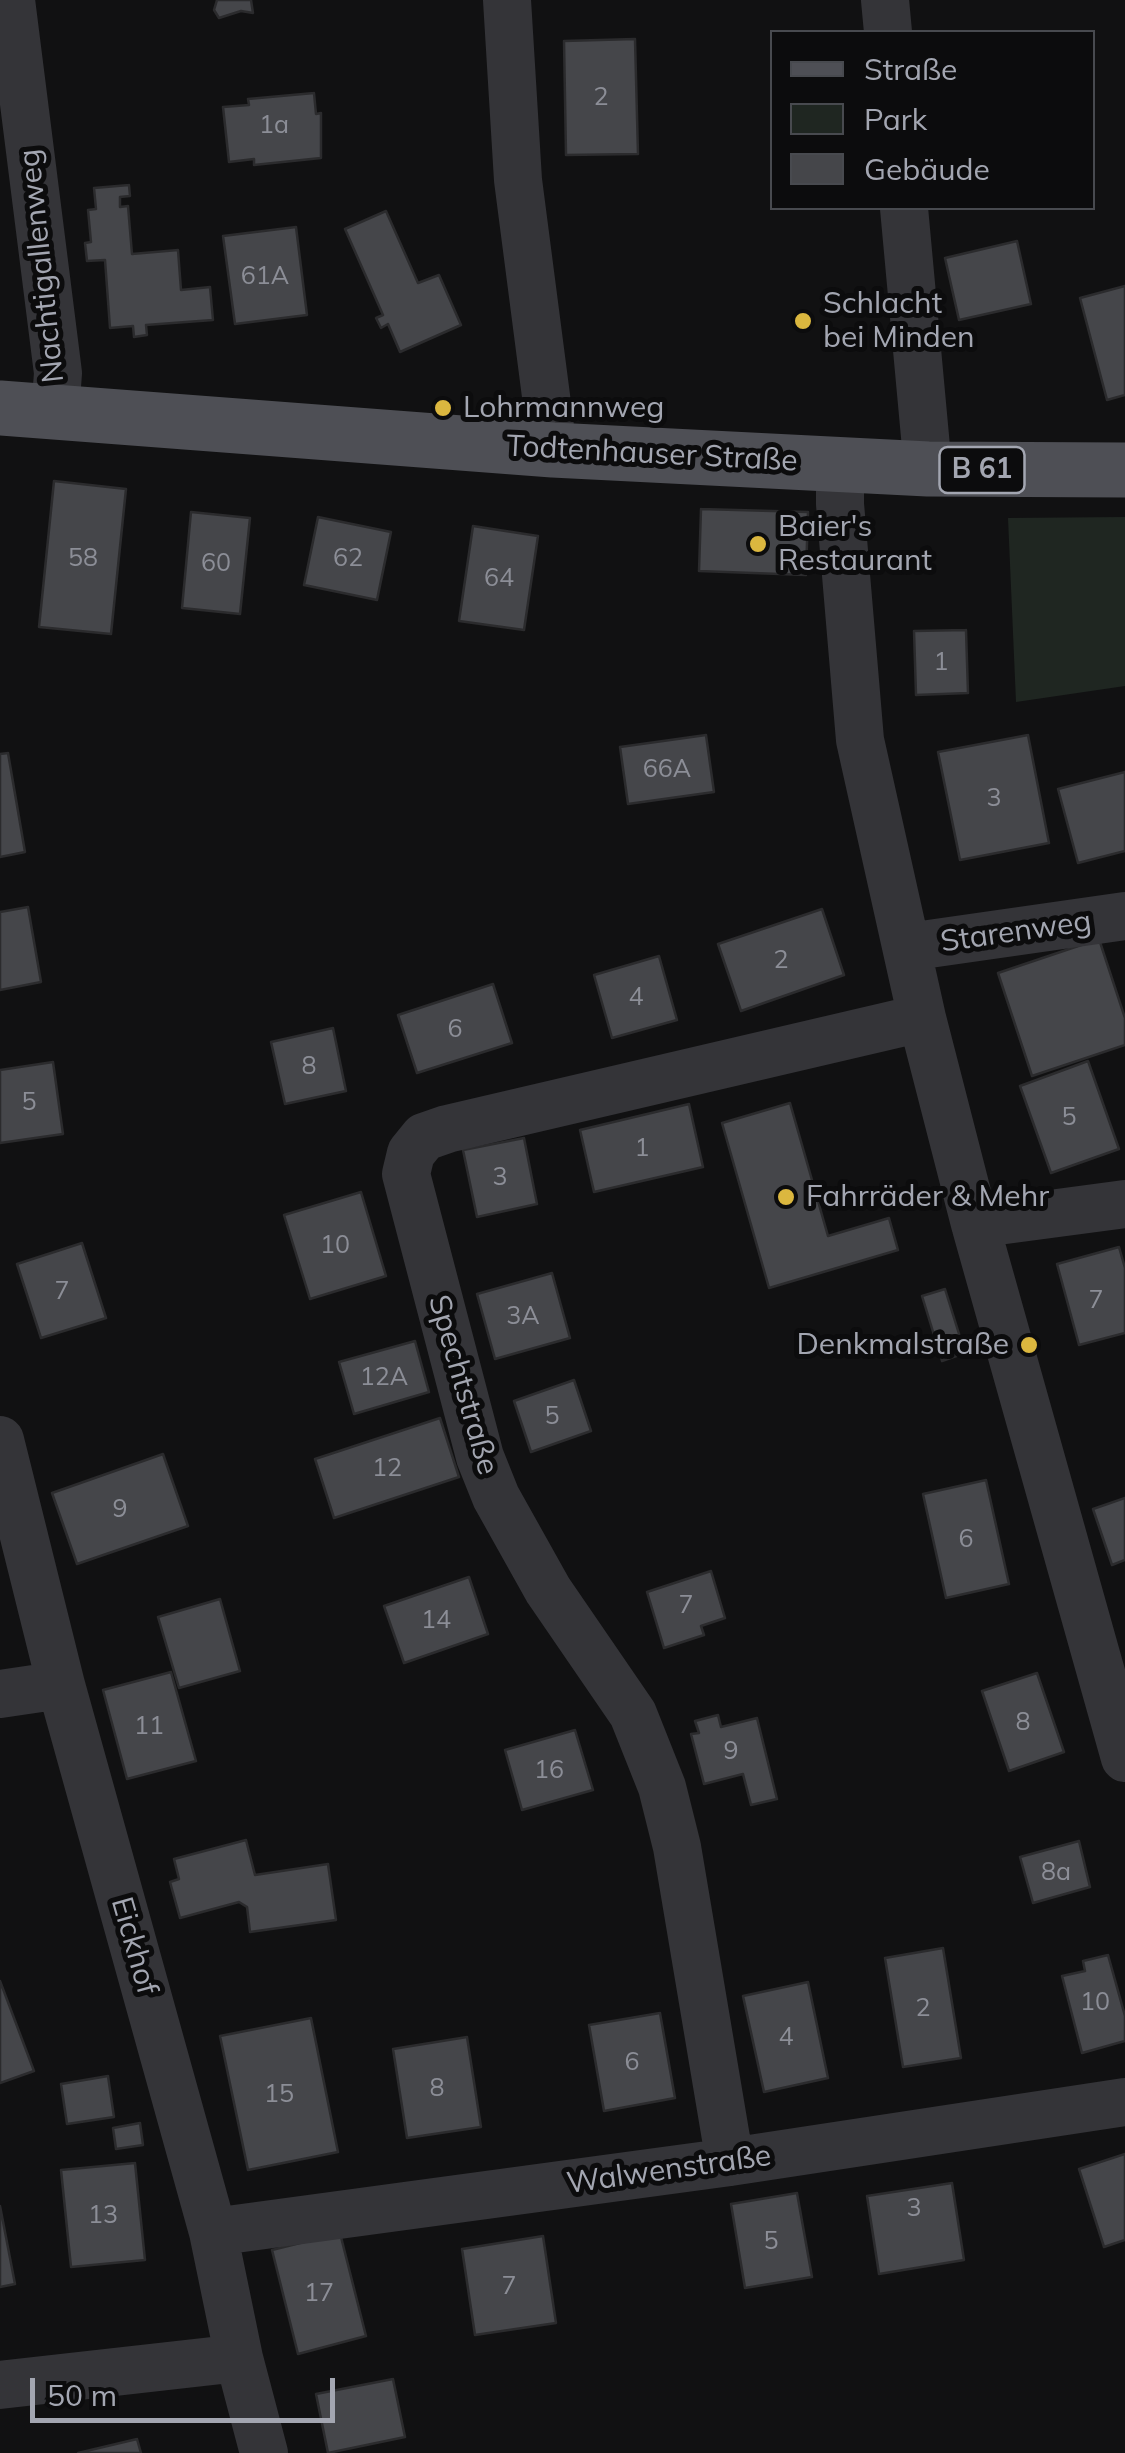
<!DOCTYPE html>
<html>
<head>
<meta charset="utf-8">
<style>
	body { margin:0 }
	#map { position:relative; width:1125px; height:2453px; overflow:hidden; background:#111112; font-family:Mulish,sans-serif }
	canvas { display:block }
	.legend { position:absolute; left:770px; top:30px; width:325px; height:180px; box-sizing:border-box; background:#0c0c0d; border:2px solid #484a4f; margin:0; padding:12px 18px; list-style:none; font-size:30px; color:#a3a6b1 }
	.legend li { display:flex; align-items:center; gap:20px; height:50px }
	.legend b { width:50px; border:2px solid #484a4f }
	.scale { position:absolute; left:30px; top:2378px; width:305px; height:45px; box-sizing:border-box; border:5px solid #a3a6b1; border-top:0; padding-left:12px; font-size:30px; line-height:35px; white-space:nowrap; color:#a3a6b1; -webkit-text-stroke:8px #0c0c0d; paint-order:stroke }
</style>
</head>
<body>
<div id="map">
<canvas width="1125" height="2453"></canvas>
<ul class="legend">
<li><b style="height:12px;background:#4e4f55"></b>Straße</li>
<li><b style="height:28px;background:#1f2621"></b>Park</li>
<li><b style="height:28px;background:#45464a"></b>Gebäude</li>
</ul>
<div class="scale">50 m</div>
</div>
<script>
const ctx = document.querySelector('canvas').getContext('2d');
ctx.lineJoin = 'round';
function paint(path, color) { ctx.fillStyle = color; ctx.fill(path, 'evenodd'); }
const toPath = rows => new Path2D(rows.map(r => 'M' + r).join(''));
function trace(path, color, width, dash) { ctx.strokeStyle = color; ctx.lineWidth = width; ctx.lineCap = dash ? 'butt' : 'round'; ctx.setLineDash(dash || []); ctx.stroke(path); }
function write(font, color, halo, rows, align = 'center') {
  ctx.font = font + ' Mulish,sans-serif'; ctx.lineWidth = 10; ctx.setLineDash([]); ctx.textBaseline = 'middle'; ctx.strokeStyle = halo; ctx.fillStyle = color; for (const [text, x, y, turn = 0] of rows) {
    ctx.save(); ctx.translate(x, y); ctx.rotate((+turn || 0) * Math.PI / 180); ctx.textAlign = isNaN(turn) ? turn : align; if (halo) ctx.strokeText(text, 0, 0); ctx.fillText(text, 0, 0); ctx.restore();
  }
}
const green = toPath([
	[1125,517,1125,686,1016,702,1008,518]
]);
const building = toPath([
	[217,0,251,0,253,13,241,11,219,18,214,10,217,0],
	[635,39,638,154,566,155,564,41,635,39],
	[314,93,316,114,321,113,321,158,254,165,254,159,229,162,223,107,249,105,248,99,314,93],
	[129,185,130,196,120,197,120,207,128,206,132,254,178,250,181,290,210,287,213,320,146,325,147,335,134,337,133,326,110,328,105,260,87,261,85,243,91,242,88,210,96,209,94,188,129,185],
	[386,211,418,283,439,275,461,325,400,352,388,324,381,328,376,318,383,315,345,229,386,211],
	[296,227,307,315,235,324,223,236,296,227],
	[1017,241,1031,304,959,320,945,258,1017,241],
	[1125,286,1125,395,1107,400,1080,298,1125,286],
	[54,481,126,489,111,634,39,627,54,481],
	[701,509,808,512,806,575,699,571,701,509],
	[191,512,250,518,240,614,182,608,191,512],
	[318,517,391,532,377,600,304,585,318,517],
	[473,526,538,536,524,630,459,621,473,526],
	[966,630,968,693,916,695,914,631,966,630],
	[706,735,714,792,628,804,620,747,706,735],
	[1028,735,1049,843,960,860,938,752,1028,735],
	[8,753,25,852,0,857,0,754,8,753],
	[1125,772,1125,851,1078,863,1058,789,1125,772],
	[28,907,41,982,0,990,0,912,28,907],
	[822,909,844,975,741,1011,718,944,822,909],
	[1099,939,1125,1018,1125,1045,1032,1076,998,973,1099,939],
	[659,956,677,1020,612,1038,594,975,659,956],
	[493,984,512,1043,417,1073,398,1015,493,984],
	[333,1028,346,1091,285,1104,271,1042,333,1028],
	[1088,1061,1119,1149,1051,1173,1020,1086,1088,1061],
	[53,1062,63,1134,0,1143,0,1070,53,1062],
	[790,1103,828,1236,889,1218,898,1250,769,1288,722,1123,790,1103],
	[689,1104,703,1167,594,1192,580,1130,689,1104],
	[524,1138,537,1204,477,1217,463,1150,524,1138],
	[361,1192,386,1276,310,1299,284,1215,361,1192],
	[82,1243,106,1318,41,1338,17,1264,82,1243],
	[1119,1247,1125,1268,1125,1333,1079,1345,1057,1264,1119,1247],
	[552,1273,570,1338,495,1359,477,1294,552,1273],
	[945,1289,965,1353,942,1361,922,1296,945,1289],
	[415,1341,429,1392,354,1414,339,1362,415,1341],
	[574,1380,591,1431,531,1452,514,1401,574,1380],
	[440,1418,459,1477,334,1518,315,1459,440,1418],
	[163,1454,188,1526,77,1564,52,1493,163,1454],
	[986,1480,1009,1584,946,1598,923,1494,986,1480],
	[1125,1498,1125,1560,1112,1565,1093,1509,1125,1498],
	[711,1571,725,1618,701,1626,704,1635,664,1648,647,1592,711,1571],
	[469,1577,488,1634,404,1663,384,1606,469,1577],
	[220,1599,240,1671,179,1688,158,1617,220,1599],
	[171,1672,196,1761,127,1779,103,1690,171,1672],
	[1037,1673,1064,1752,1009,1771,982,1691,1037,1673],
	[718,1715,721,1727,757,1718,777,1799,751,1805,743,1774,704,1784,691,1734,699,1733,695,1721,718,1715],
	[575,1730,593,1790,522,1810,505,1750,575,1730],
	[246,1840,255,1875,328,1864,336,1920,250,1932,247,1907,239,1902,180,1918,170,1882,179,1879,174,1859,246,1840],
	[1079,1841,1090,1887,1033,1903,1020,1857,1079,1841],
	[943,1948,961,2058,903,2067,885,1958,943,1948],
	[1108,1955,1125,2016,1125,2041,1082,2053,1062,1976,1085,1971,1083,1961,1108,1955],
	[0,1981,34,2071,0,2083,0,1981],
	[808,1982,828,2078,764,2092,743,1996,808,1982],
	[660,2013,675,2098,604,2111,589,2025,660,2013],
	[311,2018,338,2152,248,2170,220,2036,311,2018],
	[467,2037,481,2127,407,2138,393,2049,467,2037],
	[108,2076,114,2117,67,2124,61,2084,108,2076],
	[140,2123,143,2145,116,2149,113,2128,140,2123],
	[1125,2154,1125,2240,1104,2247,1079,2169,1125,2154],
	[135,2163,145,2260,71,2267,61,2170,135,2163],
	[952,2183,964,2260,879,2274,867,2196,952,2183],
	[797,2193,812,2277,745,2288,731,2204,797,2193],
	[0,2206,15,2284,0,2287,0,2206],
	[340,2233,366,2336,298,2354,272,2250,340,2233],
	[543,2236,556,2323,475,2335,462,2249,543,2236],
	[393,2379,405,2437,328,2453,316,2394,393,2379],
	[137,2439,141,2453,78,2453,137,2439]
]);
const minor = toPath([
	[11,0,58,373,55,413],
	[507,0,518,180,553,450],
	[885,0,888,32],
	[904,208,928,469],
	[840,463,840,504,860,740,922,1018,975,1224,1125,1758],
	[908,947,1125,916],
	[975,1224,1125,1204],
	[0,1440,61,1685,213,2232,239,2358,264,2453],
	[0,1694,61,1685],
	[730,2162,677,1847,662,1787,633,1714,548,1590,496,1497,480,1457,406,1174,411,1153,424,1137,447,1129,922,1018],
	[213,2232,730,2162,1125,2102],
	[0,2385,239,2358]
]);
const major = toPath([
	[0,408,553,450,928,469,1125,470]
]);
const markers = [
	[803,321,10,"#dbb73f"],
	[443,408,10,"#dbb73f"],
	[758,544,10,"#dbb73f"],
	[786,1197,10,"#dbb73f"],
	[1029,1345,10,"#dbb73f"]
];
const numberNames = [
	["2",601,97],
	["1a",274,125],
	["61A",265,276],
	["58",83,558],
	["62",348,558],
	["60",216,563],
	["64",499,578],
	["1",941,662],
	["66A",667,769],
	["3",994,798],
	["2",781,960],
	["4",636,997],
	["6",455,1029],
	["8",309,1066],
	["5",29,1102],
	["5",1069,1117],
	["1",642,1148],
	["3",500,1177],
	["10",335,1245],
	["7",62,1291],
	["7",1096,1300],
	["3A",523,1316],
	["12A",384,1377],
	["5",552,1416],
	["12",387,1468],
	["9",120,1509],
	["6",966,1539],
	["7",686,1605],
	["14",436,1620],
	["8",1023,1722],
	["11",149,1726],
	["9",731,1751],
	["16",549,1770],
	["8a",1056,1872],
	["10",1095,2002],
	["2",923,2008],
	["4",786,2037],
	["6",632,2062],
	["8",437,2088],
	["15",279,2094],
	["3",914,2208],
	["13",103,2215],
	["5",771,2241],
	["7",509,2286],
	["17",319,2293]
];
const shields = [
	[982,470,85]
];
const shieldNames = [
	["B 61",982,470]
];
const streetNames = [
	["Nachtigallenweg",42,266,-96],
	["Todtenhauser Straße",652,454,3],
	["Starenweg",1016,932,-8],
	["Spechtstraße",463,1385,74],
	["Eickhof",134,1946,74],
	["Walwenstraße",669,2170,-8]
];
const poiNames = [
	["Schlacht",823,304],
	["bei Minden",823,338],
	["Lohrmannweg",463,408],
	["Baier's",778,527],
	["Restaurant",778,561],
	["Fahrräder & Mehr",806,1197],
	["Denkmalstraße",1009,1345,"right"]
];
paint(green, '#1f2621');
paint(building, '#45464a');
trace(building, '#2b2b2d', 2.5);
trace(minor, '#343438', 48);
trace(major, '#4e4f55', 55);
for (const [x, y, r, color] of markers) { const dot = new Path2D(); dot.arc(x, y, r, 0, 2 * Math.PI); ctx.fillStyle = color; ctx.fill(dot); trace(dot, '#0c0c0d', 4); }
write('25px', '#8c8e97', null, numberNames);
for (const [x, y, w] of shields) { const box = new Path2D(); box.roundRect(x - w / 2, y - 23, w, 46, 8); ctx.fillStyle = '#0c0c0d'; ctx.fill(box); trace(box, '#a3a6b1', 2.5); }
write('bold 28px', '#a3a6b1', null, shieldNames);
write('30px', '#a3a6b1', '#0c0c0d', streetNames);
write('30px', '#a3a6b1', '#0c0c0d', poiNames, 'left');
</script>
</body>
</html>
